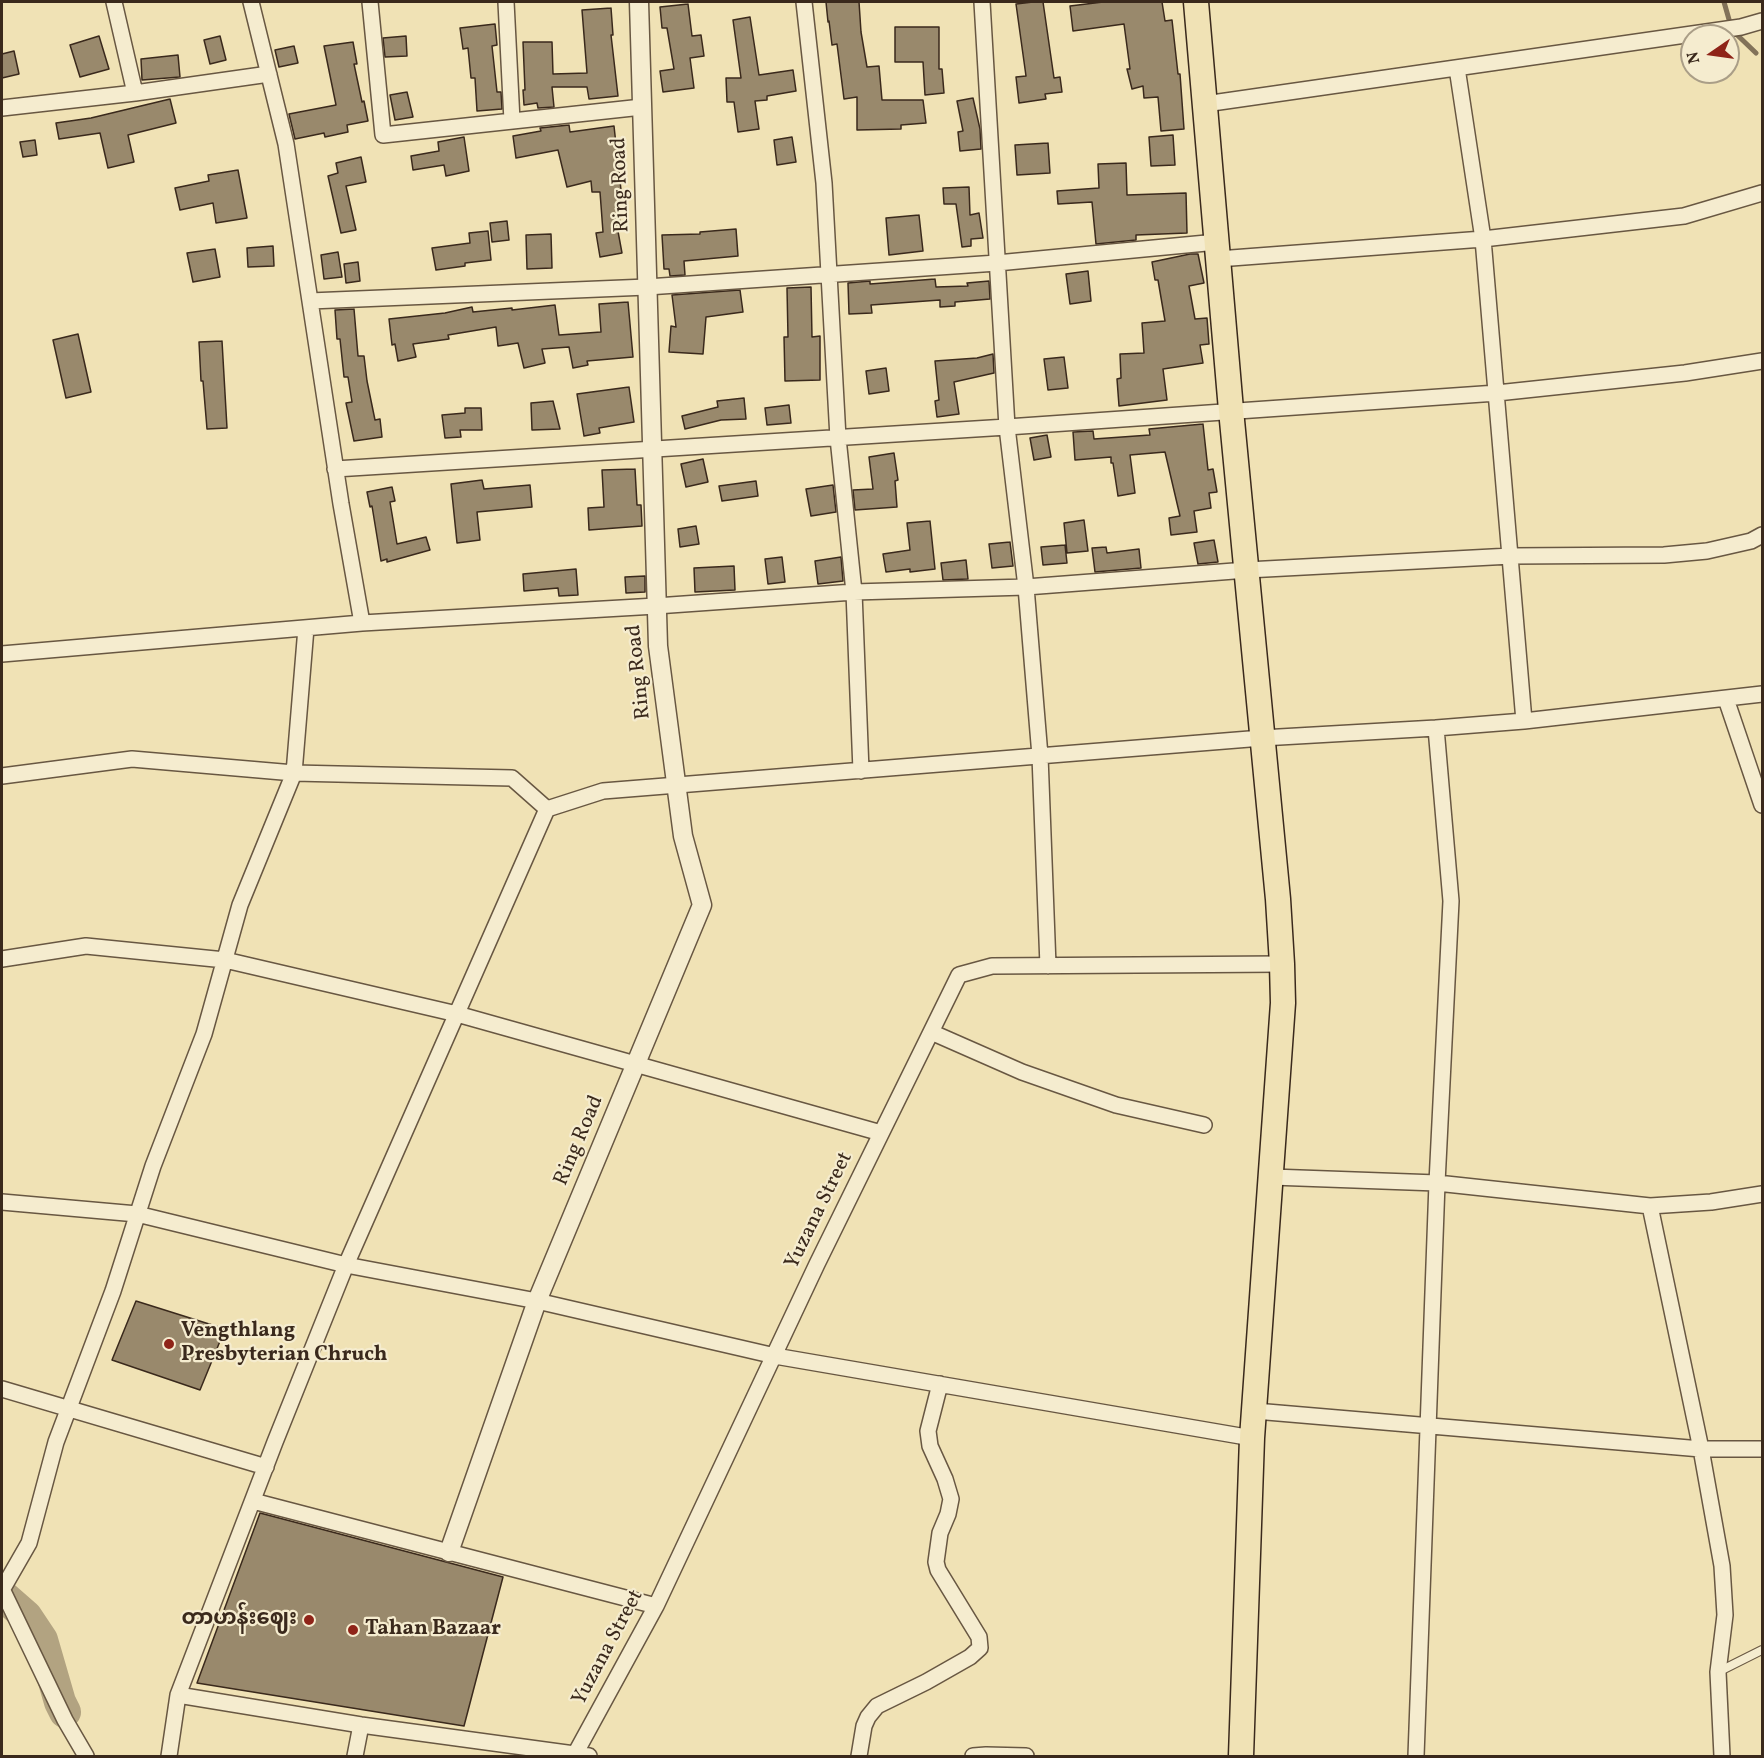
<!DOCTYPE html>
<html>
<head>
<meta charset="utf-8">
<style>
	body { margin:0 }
	#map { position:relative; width:1764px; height:1758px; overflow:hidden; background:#f0e2b5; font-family:Vollkorn,serif }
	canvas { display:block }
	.frame { position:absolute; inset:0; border:3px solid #3a291c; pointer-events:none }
	.north { position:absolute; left:1680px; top:24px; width:60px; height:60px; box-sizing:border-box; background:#f5eccf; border:2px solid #aa9e87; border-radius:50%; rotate:257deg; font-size:16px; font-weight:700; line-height:24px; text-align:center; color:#3a291c }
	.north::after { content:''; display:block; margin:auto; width:21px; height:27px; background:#8f2418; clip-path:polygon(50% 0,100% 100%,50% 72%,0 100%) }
</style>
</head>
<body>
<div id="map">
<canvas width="1764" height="1758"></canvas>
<div class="frame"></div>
<div class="north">N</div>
</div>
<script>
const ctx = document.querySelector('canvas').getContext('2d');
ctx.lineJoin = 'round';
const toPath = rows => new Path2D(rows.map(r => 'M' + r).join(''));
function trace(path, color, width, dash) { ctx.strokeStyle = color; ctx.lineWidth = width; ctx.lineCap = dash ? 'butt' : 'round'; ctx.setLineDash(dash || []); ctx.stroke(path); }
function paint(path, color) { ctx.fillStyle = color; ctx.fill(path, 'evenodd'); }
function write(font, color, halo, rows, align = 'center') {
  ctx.font = font + ' Vollkorn,"Noto Sans Myanmar",serif'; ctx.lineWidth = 4.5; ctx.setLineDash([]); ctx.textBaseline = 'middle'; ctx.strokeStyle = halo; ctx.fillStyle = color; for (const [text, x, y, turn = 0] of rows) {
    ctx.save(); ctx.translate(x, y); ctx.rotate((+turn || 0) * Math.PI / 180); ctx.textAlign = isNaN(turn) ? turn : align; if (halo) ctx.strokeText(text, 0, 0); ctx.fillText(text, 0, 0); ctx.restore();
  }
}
const stream = toPath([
	[1724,2,1732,30,1756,53]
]);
const river = toPath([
	[2,1595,26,1616,42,1640,60,1702,65,1712]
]);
const building = toPath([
	[826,2,859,2,861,32,867,67,879,66,882,100,923,100,926,123,901,125,901,129,857,130,857,97,844,99,837,44,832,45,829,21,828,22,826,2],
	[1033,2,1043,2,1054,78,1060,77,1062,92,1045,94,1046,99,1019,103,1016,77,1026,76,1016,4,1033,2],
	[1103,2,1162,2,1165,21,1172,20,1178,74,1180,74,1184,129,1161,131,1158,97,1144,98,1143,86,1132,89,1127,69,1130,69,1124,24,1073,31,1070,6,1103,2],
	[688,4,692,36,701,35,704,56,690,58,694,88,663,92,660,71,674,69,667,28,662,28,660,7,688,4],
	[611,8,613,35,611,35,618,96,589,99,587,87,552,87,554,107,538,108,537,103,524,105,523,90,525,90,523,42,552,42,553,74,587,73,582,10,611,8],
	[750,17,759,75,793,70,796,91,767,96,767,100,755,101,759,129,738,132,734,102,727,102,726,78,741,78,733,20,750,17],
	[495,24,497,45,492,46,497,92,501,92,502,109,477,111,475,78,471,78,468,48,463,49,460,28,495,24],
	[895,27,939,27,939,69,942,69,944,93,925,95,923,62,895,62,895,27],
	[99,36,109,69,80,77,70,45,99,36],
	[220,36,226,60,210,64,204,40,220,36],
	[406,36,407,56,385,57,383,38,406,36],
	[353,42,357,64,354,64,362,102,364,101,368,121,347,125,348,132,325,137,324,133,295,139,289,114,336,105,324,46,353,42],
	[294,46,298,63,279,67,275,50,294,46],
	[14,51,19,74,2,78,2,54,14,51],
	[178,55,180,77,142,80,141,59,178,55],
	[407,92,413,117,395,120,390,95,407,92],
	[973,98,980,129,981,149,960,151,958,132,963,131,957,101,973,98],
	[170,99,176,123,128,135,134,162,108,168,100,133,59,139,56,123,91,118,170,99],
	[569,125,570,132,614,126,621,190,618,190,620,226,617,226,622,253,600,257,596,233,603,232,600,192,592,192,591,181,567,187,558,150,516,158,513,136,541,131,540,128,569,125],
	[1173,135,1175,165,1151,166,1149,137,1173,135],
	[464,137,469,171,446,176,444,165,413,170,411,156,439,151,438,142,464,137],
	[792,137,796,162,777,165,774,140,792,137],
	[35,140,37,155,23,157,20,142,35,140],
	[1048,143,1050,173,1017,175,1015,145,1048,143],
	[361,157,366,182,346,186,356,230,341,233,328,176,338,173,336,163,361,157],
	[1126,163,1127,195,1186,193,1187,233,1136,235,1136,240,1096,244,1092,202,1058,204,1057,191,1099,188,1098,164,1126,163],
	[238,170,247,218,216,223,213,203,180,210,175,188,209,181,208,175,238,170],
	[969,187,970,215,979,213,983,238,971,239,971,246,962,247,956,204,944,204,943,188,969,187],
	[919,215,923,251,889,255,886,218,919,215],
	[507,221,509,240,492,242,490,223,507,221],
	[736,229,738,256,684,261,685,275,670,276,669,269,664,269,662,235,700,234,700,232,736,229],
	[488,231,491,260,465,263,465,266,436,270,432,248,470,243,469,233,488,231],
	[551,234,552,268,527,269,526,235,551,234],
	[273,246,274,266,248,267,247,248,273,246],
	[215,249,220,277,193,282,187,253,215,249],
	[338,252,342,277,324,279,321,255,338,252],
	[1190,254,1198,254,1204,283,1189,286,1195,319,1207,318,1209,344,1200,345,1203,363,1163,369,1167,400,1119,406,1117,379,1121,378,1120,354,1144,353,1142,323,1165,321,1158,280,1155,280,1152,262,1190,254],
	[358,262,360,281,346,283,344,264,358,262],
	[1088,271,1091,301,1070,304,1066,274,1088,271],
	[935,279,936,287,968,286,967,283,989,281,990,299,955,302,955,306,940,307,940,300,871,305,872,313,849,314,848,283,870,281,870,284,935,279],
	[811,287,812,337,820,336,820,380,785,381,784,337,788,337,787,288,811,287],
	[740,290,743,312,706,317,703,354,669,352,671,326,676,327,672,295,740,290],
	[628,302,633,357,587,361,588,365,573,368,569,347,542,349,545,363,524,368,518,343,498,346,496,327,448,335,449,339,413,344,416,357,398,361,395,344,392,345,389,319,445,313,472,307,473,312,512,308,512,310,555,305,559,335,601,332,599,304,628,302],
	[354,309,358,356,364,356,367,381,375,420,380,419,382,437,354,441,346,403,352,402,348,377,344,377,340,339,337,339,335,310,354,309],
	[78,334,91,392,66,398,53,340,78,334],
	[222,341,227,428,207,429,203,381,201,381,199,342,222,341],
	[993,354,994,373,954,382,959,414,937,417,935,401,939,400,935,361,977,358,993,354],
	[1064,357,1068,388,1048,390,1044,359,1064,357],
	[886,368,889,391,869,394,866,371,886,368],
	[629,387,634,422,599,428,600,433,584,436,577,394,629,387],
	[744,398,746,419,721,420,685,429,682,416,718,407,717,401,744,398],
	[553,401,560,429,532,430,531,403,553,401],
	[789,405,791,423,767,425,765,408,789,405],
	[465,408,481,408,482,430,460,430,461,437,445,438,442,415,465,413,465,408],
	[1203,424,1208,470,1213,469,1217,492,1209,493,1211,508,1194,511,1197,532,1171,535,1169,518,1180,516,1165,452,1130,455,1135,493,1118,496,1113,463,1111,463,1111,457,1075,460,1073,432,1093,431,1094,439,1150,435,1149,429,1203,424],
	[1047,435,1051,457,1034,460,1030,438,1047,435],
	[894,453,898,480,895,481,897,507,855,510,853,490,873,489,869,457,894,453],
	[703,459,708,482,686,487,681,464,703,459],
	[635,469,637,505,641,505,642,526,589,530,588,508,604,507,602,470,635,469],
	[482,480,484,489,530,485,532,507,477,512,480,540,457,543,451,484,482,480],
	[756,481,758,496,722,501,719,486,756,481],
	[833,485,836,512,811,516,806,489,833,485],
	[392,487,395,501,390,502,397,544,426,537,430,550,387,562,387,559,381,561,372,506,370,507,367,492,392,487],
	[1084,520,1088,551,1067,553,1064,523,1084,520],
	[930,521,935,569,910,572,910,569,886,572,883,554,910,550,907,523,930,521],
	[696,526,699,544,680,547,678,529,696,526],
	[1214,540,1218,562,1198,564,1194,543,1214,540],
	[1010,542,1013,566,992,568,989,544,1010,542],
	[1065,545,1067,563,1043,565,1041,547,1065,545],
	[1106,547,1107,553,1139,549,1141,568,1095,572,1092,548,1106,547],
	[782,557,785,582,768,584,765,559,782,557],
	[841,557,843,581,818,584,815,561,841,557],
	[966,560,968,579,943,580,941,563,966,560],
	[734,566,735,590,695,592,694,568,734,566],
	[576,569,578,595,559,596,558,588,524,591,523,574,576,569],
	[645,576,645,592,626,593,625,577,645,576],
	[136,1301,225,1329,200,1390,112,1360,136,1301],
	[260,1513,503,1577,464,1726,197,1683,260,1513]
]);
const service = toPath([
	[1718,1672,1762,1650]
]);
const minor = toPath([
	[114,2,135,93],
	[251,2,286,144,341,504,362,623],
	[370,2,383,135,642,107],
	[506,2,512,121],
	[804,2,824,183,838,438,854,592,861,771],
	[982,2,1007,427,1026,587,1040,756,1048,966],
	[1457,68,1483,239,1524,721],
	[1205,104,1741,27,1762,21],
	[2,108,135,93,269,74],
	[1218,259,1483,239,1684,216,1762,193],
	[310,301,647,287,997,263,1217,242],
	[335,469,1007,427,1497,393,1685,373,1762,361],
	[2,654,362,623,656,606,854,592,1026,587,1247,570,1511,556,1664,555,1707,551,1751,541,1762,535],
	[1726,699,1762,805],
	[2,776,132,759,294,773,512,778,547,809],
	[2,959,86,946,225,960,457,1014,881,1133],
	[931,1032,1022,1072,1116,1105,1204,1125],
	[1272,1177,1437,1183,1650,1206,1701,1449,1722,1566,1725,1615,1718,1672,1722,1756],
	[2,1202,137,1214,346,1265,537,1301,775,1356,1252,1438],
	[1650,1206,1711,1202,1762,1194],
	[2,1389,266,1467],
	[1255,1411,1701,1449,1762,1449],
	[253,1501,656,1606],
	[2,1589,65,1720,86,1756],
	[2,1590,29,1543,56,1442,113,1291,153,1166,204,1034,240,905,294,773,306,628],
	[178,1695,361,1725,589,1756],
	[169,1756,178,1695,275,1442,346,1265,547,809,603,791,1262,738,1436,728,1524,721,1762,694],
	[355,1756,361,1725],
	[574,1756,656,1606,817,1264,959,975,992,966,1282,964],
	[859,1756,864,1726,868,1717,877,1706,926,1682,970,1657,980,1648,979,1637,938,1570,936,1562,940,1533,948,1514,951,1499,945,1479,930,1446,928,1431,940,1384],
	[973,1756,986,1755,1026,1756],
	[1416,1756,1437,1183,1451,901,1436,728]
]);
const tertiary = toPath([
	[449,1552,537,1301,702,905,683,836,658,646,639,2]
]);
const trunk = toPath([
	[1196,2,1231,410,1278,899,1282,964,1283,1003,1252,1438,1241,1756]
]);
const markers = [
	[169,1344,6,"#8f2418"],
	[309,1620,6,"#8f2418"],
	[353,1630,6,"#8f2418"]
];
const streetNames = [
	["Ring Road",622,185,-92],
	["Ring Road",640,672,-96],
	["Ring Road",580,1141,-67],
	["Yuzana Street",820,1211,-64],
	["Yuzana Street",609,1648,-62]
];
const poiNames = [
	["Vengthlang",181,1332],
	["Presbyterian Chruch",181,1356],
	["တာဟန်းဈေး",297,1620,"right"],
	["Tahan Bazaar",365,1630]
];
trace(stream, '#827259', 5);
trace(river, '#b2a381', 32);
paint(building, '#99896c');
trace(building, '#3a291c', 1.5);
trace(service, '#685742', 10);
trace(minor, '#685742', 18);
trace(tertiary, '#685742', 21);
trace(trunk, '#3a291c', 27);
trace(service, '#f5eccf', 8);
trace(minor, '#f5eccf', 15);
trace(tertiary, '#f5eccf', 18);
trace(trunk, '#f0e2b5', 24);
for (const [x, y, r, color] of markers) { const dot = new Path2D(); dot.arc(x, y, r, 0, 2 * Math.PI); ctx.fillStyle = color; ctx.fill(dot); trace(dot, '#f5eccf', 2); }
write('21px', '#3a291c', '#f5eccf', streetNames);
write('bold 21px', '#3a291c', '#f5eccf', poiNames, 'left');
</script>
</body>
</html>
